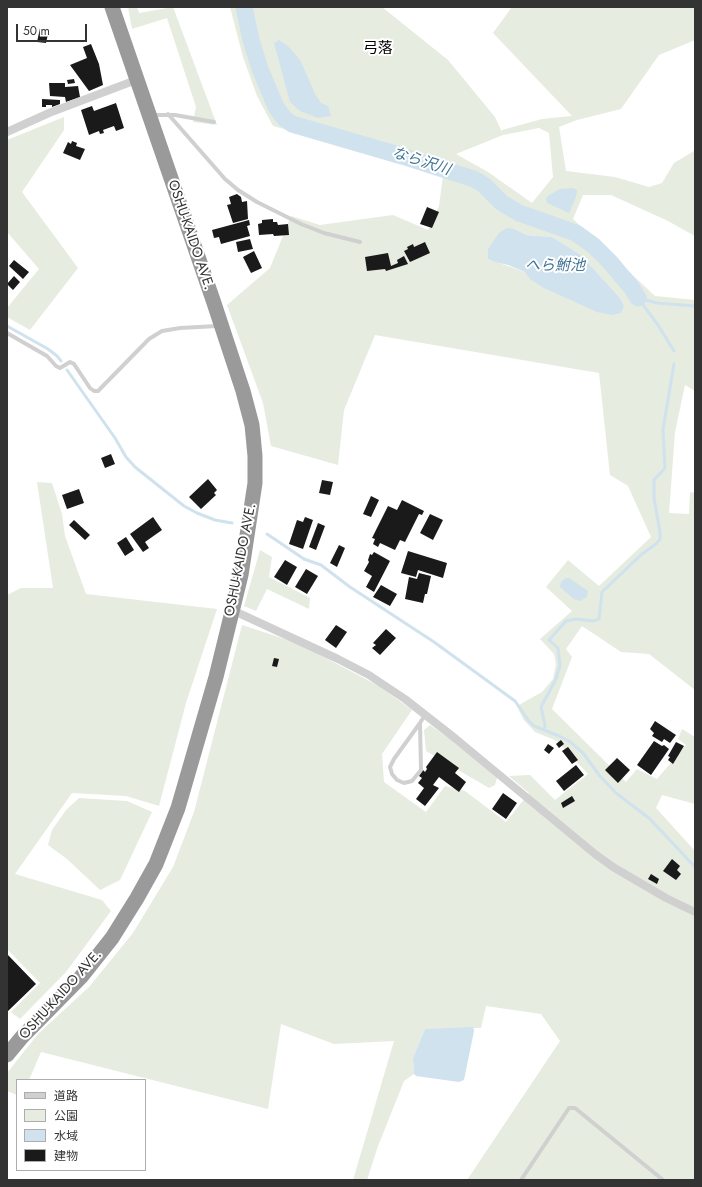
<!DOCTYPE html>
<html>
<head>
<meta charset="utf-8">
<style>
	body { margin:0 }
	#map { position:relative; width:702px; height:1187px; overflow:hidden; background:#fff; font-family:Jost,"Noto Sans JP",sans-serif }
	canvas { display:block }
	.frame { position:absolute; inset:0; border:8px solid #333; pointer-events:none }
	.legend { position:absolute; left:16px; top:1079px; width:130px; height:92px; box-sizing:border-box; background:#fff; border:1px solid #adadad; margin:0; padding:5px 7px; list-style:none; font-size:12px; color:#333 }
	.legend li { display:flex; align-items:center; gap:8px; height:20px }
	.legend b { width:20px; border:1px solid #adadad }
	.scale { position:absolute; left:16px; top:24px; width:71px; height:18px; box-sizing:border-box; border:2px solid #333; border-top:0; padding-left:5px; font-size:12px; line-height:14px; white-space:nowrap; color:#333; -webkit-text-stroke:3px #fff; paint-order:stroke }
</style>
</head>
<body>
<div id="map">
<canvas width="702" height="1187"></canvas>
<div class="frame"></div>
<ul class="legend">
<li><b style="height:5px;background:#d0d0d0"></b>道路</li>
<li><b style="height:11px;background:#e6ecdf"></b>公園</li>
<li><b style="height:11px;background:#cfe2ee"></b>水域</li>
<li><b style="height:11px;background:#1a1a1a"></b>建物</li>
</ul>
<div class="scale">50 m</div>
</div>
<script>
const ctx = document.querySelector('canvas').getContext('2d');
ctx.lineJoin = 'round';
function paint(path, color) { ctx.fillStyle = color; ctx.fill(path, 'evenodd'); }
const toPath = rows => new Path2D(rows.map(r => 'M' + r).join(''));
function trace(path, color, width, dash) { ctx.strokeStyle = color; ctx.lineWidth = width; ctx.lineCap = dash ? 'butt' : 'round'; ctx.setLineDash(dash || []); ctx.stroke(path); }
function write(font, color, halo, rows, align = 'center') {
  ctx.font = font + ' Jost,"Noto Sans JP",sans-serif'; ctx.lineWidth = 4; ctx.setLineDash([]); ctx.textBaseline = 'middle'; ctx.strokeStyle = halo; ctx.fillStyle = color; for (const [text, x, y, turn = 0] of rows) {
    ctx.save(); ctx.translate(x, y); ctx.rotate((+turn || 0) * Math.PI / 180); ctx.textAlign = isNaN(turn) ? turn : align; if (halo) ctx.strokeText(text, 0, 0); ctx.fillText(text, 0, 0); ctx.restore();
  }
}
const green = toPath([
	[128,7,137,7,139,13,173,7,217,125,193,122,196,107,167,18,132,29],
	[230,7,382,7,448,60,495,117,502,132,502,130,542,119,572,116,493,33,512,7,695,7,695,40,659,55,621,109,577,120,559,127,566,171,615,177,649,187,662,183,674,163,694,151,695,155,695,236,666,220,611,195,583,195,573,219,655,296,695,300,695,391,685,385,675,432,669,513,689,514,690,492,695,493,695,690,649,654,621,652,582,626,566,649,572,657,552,709,626,782,637,769,657,779,686,745,678,739,682,729,695,737,695,804,662,795,656,808,695,851,695,1180,467,1180,560,1041,541,1014,486,1006,481,1028,425,1029,413,1058,414,1074,404,1081,378,1146,367,1180,353,1180,394,1041,334,1044,281,1024,268,1109,41,1052,29,1080,17,1080,17,1095,7,1091,7,1073,38,1034,89,987,133,933,173,867,194,812,242,625,297,643,379,686,412,710,382,754,384,782,426,812,445,786,465,791,506,822,529,793,509,776,530,775,555,800,588,774,557,741,535,732,523,719,517,706,542,692,553,679,556,664,554,654,540,639,572,611,546,587,568,560,599,586,651,537,628,486,610,475,599,373,375,335,344,410,338,465,271,446,263,403,227,305,270,268,291,216,320,225,393,215,428,230,439,206,443,176,429,169,273,126,257,96,243,57],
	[539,128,549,133,553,177,532,203,488,172,456,154,503,135],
	[526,235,552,237,581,255,620,298,624,306,525,272,488,259],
	[64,117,64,130,22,192,78,268,30,330,7,317,7,308,39,269,7,232,7,140],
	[37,482,52,483,62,514,65,536,86,594,217,609,186,703,159,806,126,796,72,793,15,874,102,900,111,911,66,972,20,1019,11,1012,40,983,7,949,7,595,21,588,53,588],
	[260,550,272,557,269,577,310,598,309,609,267,589,256,611,244,606],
	[430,725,469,753,497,778,495,785,489,788,426,751,424,730],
	[79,798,127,801,152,812,120,880,100,890,67,859,48,845,52,830,66,810]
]);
const water = toPath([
	[279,40,289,47,300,60,310,82,315,94,321,103,328,106,331,116,318,118,300,111,290,102,274,43],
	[573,188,577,190,576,197,569,213,547,203,546,198,551,194,560,189],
	[507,228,514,229,526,235,552,237,581,255,620,298,624,306,621,313,611,315,597,312,544,288,530,279,525,272,508,265,495,262,488,259,488,249,499,233],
	[566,578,569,578,588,591,587,597,580,601,574,599,560,587,561,582],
	[473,1027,474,1031,464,1080,459,1082,416,1076,414,1074,413,1058,425,1029]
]);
const stream = toPath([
	[638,298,658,325,674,351],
	[638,298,657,303,695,306],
	[7,326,48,349,57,356,61,361],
	[674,364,663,429,665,468,654,480,654,498,660,532,660,539,656,544,642,554,602,592,599,619,593,621,576,619,566,621,549,640,558,648,560,665,556,679,541,707,545,725,544,730,559,736,569,741,583,753,599,775,616,793,650,819,695,867],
	[67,370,115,438,126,457,135,467,184,506,197,513,215,520,232,523],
	[267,534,304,559,321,565,350,587,434,642,515,701,528,720,534,726,544,730]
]);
const river = toPath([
	[244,7,251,40,260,69,276,107,284,118,292,124,402,156,474,179,484,185,502,203,519,213,576,233,594,246,610,262,631,287,638,298]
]);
const building = toPath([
	[40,28,49,30,46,43,37,42],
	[91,44,99,64,103,85,89,91,70,65,87,58,83,47],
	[74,79,75,83,68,84,67,80],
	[49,83,65,83,65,87,78,86,80,97,66,102,65,97,50,96],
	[42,99,60,100,60,104,52,107,52,105,46,105,46,107,42,107],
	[116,103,124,128,116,131,114,126,103,130,104,133,100,134,99,131,89,135,81,110,92,106,94,111],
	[72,141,77,143,76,146,85,149,80,160,63,153,68,142,71,144],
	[237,194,241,197,242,202,247,201,248,219,233,223,227,205,231,204,229,197],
	[427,207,439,212,432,228,420,224],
	[273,219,273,222,277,222,278,225,288,224,289,235,274,236,273,234,259,235,258,224,262,223,262,220],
	[249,220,250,225,247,226,250,236,221,244,219,237,214,238,212,230],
	[250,239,253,249,238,252,236,242],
	[425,242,430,253,410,262,404,251,408,249,407,247,413,244,414,247],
	[254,251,262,268,251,273,243,257],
	[388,253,391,266,398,263,397,260,404,256,408,264,386,271,385,269,367,271,365,257],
	[14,260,29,272,23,279,9,266],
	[14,276,20,282,13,290,7,284],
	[111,454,115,464,105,468,101,458],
	[208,479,217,490,214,493,216,495,201,509,189,497],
	[322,480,333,482,330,495,319,493],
	[79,489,84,503,67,509,62,495],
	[371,496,379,500,371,517,363,514],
	[402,500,424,511,422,515,419,514,405,542,400,540,395,550,380,543,378,547,373,544,375,539,372,538,388,506,397,510],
	[430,514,443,520,433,540,420,533],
	[153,517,162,530,145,542,149,548,143,552,130,534],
	[305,517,313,520,303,549,289,544,297,520,303,522],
	[74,520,90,535,85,540,69,525],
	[318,523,325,526,316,550,309,547],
	[126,537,134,550,125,556,117,543],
	[339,545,345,548,337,567,330,563],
	[408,551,447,563,443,578,418,570,416,577,401,573],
	[374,552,390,561,374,592,366,587,372,576,364,571,369,562,368,560,370,554,372,555],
	[285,560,297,567,287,585,274,577],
	[306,569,318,576,307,594,295,587],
	[419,573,431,576,427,594,425,594,423,603,405,599,409,577,417,579],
	[381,585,397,594,390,606,373,597],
	[336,625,347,632,336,648,325,640],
	[386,629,396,638,380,655,372,648,376,645,373,643],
	[274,658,279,659,277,667,272,666],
	[655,721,676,735,670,743,664,739,662,742,652,736,654,733,650,729],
	[561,740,564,744,559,748,556,744],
	[654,741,662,746,664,745,669,749,651,775,637,765],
	[676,742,684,746,673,764,668,760,670,757,668,756],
	[548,744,554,748,549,754,544,750],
	[568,747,578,760,572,764,562,751],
	[437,752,459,768,455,773,466,782,459,792,439,777,433,785,439,788,425,806,416,799,424,788,418,783,422,778,419,776,423,770,425,772,427,769,426,767],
	[617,758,630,770,618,783,605,770],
	[576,765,584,775,564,791,556,781],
	[503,793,517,803,506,819,492,809],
	[572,796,575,801,563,808,561,803],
	[672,859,680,866,677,870,681,874,676,880,663,871],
	[651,874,659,879,657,884,648,879],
	[7,954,36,984,7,1012]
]);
const lane = toPath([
	[168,114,225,179,238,190,257,202,301,224,324,233,360,242],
	[153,115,175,115,214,122],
	[7,333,47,356,56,366,60,368,70,362,74,364,90,388,94,391,98,391,149,339,162,331,180,328,217,326],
	[420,723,421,770,412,781,404,783,397,780,392,774,390,767,394,759,420,723,425,715],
	[521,1180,569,1108,575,1108,663,1180]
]);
const street = toPath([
	[7,132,49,113,136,80],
	[232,610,338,659,369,675,405,699,456,739,595,854,613,867,666,898,695,912]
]);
const highway = toPath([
	[7,1055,22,1037,81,977,112,938,137,898,156,864,178,808,216,677,241,575,255,483,255,456,252,425,243,391,214,303,112,7]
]);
const streetNames = [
	["OSHU-KAIDO AVE.",190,235,71],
	["OSHU-KAIDO AVE.",241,560,-79],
	["OSHU-KAIDO AVE.",61,995,-48]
];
const neighbourhoodNames = [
	["弓落",378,49]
];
const waterNames = [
	["なら沢川",421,162,18],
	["へら鮒池",555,266]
];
paint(green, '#e6ecdf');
paint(water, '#cfe2ee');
trace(stream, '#cfe2ee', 3);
trace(river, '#cfe2ee', 17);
paint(building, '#1a1a1a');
trace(lane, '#d0d0d0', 4);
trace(street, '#d0d0d0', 8);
trace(highway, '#9a9a9a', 15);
write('14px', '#333', '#fff', streetNames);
write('15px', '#000', '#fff', neighbourhoodNames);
write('italic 15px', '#3f7597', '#fff', waterNames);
</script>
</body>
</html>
